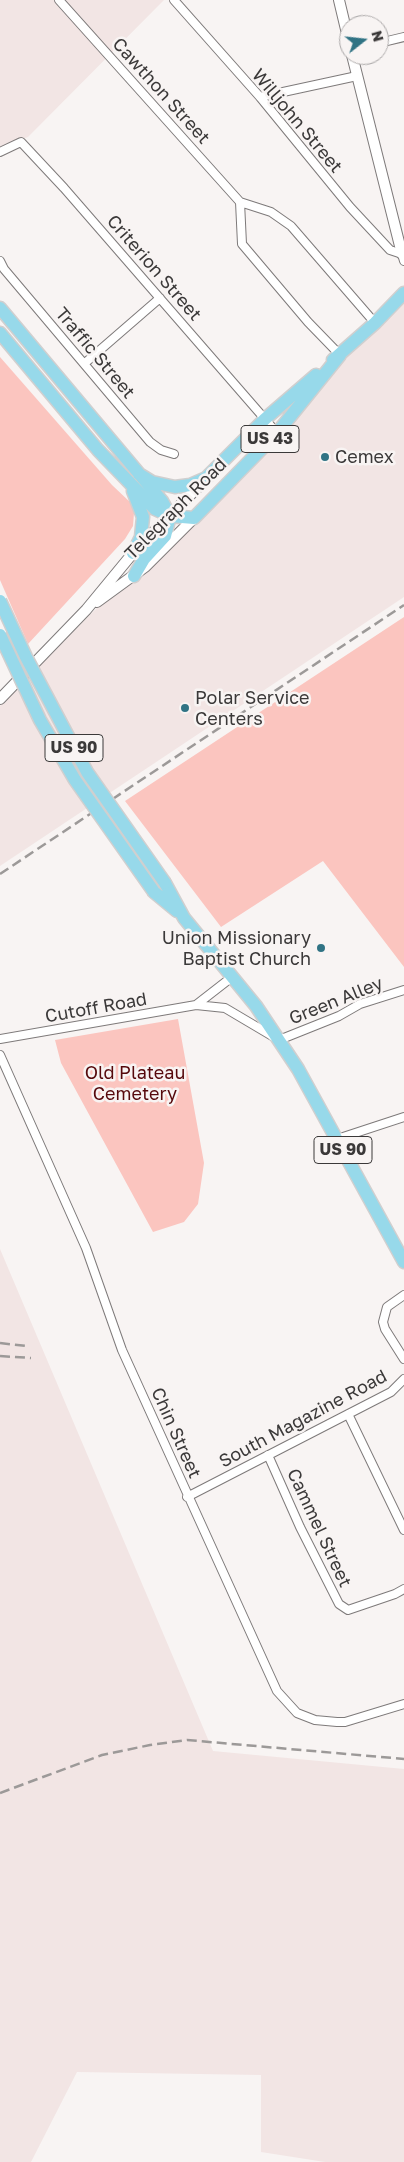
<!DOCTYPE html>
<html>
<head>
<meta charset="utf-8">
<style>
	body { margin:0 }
	#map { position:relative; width:404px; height:2162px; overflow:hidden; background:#f8f4f3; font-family:"Golos Text",sans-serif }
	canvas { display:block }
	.north { position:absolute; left:339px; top:15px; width:50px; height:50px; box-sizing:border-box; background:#f8f4f3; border:1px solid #aca9a9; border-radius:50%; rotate:74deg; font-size:14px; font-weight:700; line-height:20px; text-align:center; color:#3b3939 }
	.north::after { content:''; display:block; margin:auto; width:18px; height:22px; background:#307384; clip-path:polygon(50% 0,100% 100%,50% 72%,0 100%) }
</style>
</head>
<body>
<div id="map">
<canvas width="404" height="2162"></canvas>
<div class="north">N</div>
</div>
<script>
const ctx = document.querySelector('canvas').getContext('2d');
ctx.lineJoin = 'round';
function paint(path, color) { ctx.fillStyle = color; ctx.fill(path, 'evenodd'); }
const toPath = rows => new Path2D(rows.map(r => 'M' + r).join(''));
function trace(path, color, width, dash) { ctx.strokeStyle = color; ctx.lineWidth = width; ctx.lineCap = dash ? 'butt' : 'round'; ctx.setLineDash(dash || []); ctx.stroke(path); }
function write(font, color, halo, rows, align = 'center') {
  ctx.font = font + ' "Golos Text",sans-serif'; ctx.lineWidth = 5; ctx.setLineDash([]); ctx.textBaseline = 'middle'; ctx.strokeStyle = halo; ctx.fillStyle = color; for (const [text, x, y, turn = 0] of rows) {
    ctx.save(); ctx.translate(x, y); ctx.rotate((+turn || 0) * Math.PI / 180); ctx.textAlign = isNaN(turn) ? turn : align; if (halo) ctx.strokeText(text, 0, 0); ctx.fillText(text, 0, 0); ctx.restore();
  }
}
const built = toPath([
	[0,0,164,0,28,137,0,147],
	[404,297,404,597,0,866,0,706],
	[0,1249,213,1751,404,1769,404,2162,325,2162,261,2152,261,2075,77,2072,31,2162,0,2162]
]);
const green = toPath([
	[0,357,112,485,131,503,134,513,133,526,125,539,28,644,0,580],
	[404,617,404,967,323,861,221,927,125,801],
	[178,1019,204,1163,198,1204,184,1222,153,1232,61,1063,55,1040]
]);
const minor = toPath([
	[59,0,240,202],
	[174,0,260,97,350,207,390,250,402,254,404,261],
	[379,43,404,37],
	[260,97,357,76],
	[0,152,21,142,64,188,277,433],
	[240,202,242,244,308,322,340,355],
	[240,202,271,212,291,226,375,323],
	[0,261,4,269,150,442,161,450,174,454],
	[85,363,160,298],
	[196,1005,232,977],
	[0,1039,196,1005,225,1008,279,1040,339,1016,360,1004,404,990],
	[0,1055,86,1248,122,1350,277,1691,297,1713,315,1720,337,1722,345,1722,404,1704],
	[337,1139,404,1117],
	[404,1295,387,1307,383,1322,385,1329,404,1359],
	[348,1414,404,1530],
	[268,1455,300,1527,339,1604,348,1610,395,1594,404,1589],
	[187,1497,391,1392,404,1379]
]);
const tertiary = toPath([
	[339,0,349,42],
	[352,55,402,254],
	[97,602,145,567,194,518],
	[0,699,86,610,133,553,204,481]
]);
const primary = toPath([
	[0,308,162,501,170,516,165,536,144,559,134,576],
	[0,333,98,450,155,509,170,516,194,518,277,433,340,355],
	[333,360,375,323,404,293],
	[139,474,152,482,175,487,190,485,206,478,265,419,316,375],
	[133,553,141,537,143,517,133,491],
	[165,883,184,918,256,1006,298,1069,404,1262],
	[154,892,177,911]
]);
const rail = toPath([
	[0,874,404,605],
	[0,1343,26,1346],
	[0,1356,31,1358],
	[0,1793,102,1755,150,1745,187,1740,404,1759]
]);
const primaryBridge = toPath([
	[0,601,26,657,87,772,165,883],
	[0,635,40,720,75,780,154,892]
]);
const markers = [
	[325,457,5,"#307384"],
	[185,708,5,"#307384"],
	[321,948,5,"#307384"]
];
const shields = [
	[270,439,58],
	[74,748,58],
	[343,1150,58]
];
const shieldNames = [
	["US 43",270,439],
	["US 90",74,748],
	["US 90",343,1150]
];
const streetNames = [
	["Cawthon Street",161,91,48],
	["Willjohn Street",297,121,50],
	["Criterion Street",154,268,49],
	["Traffic Street",95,353,50],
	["Telegraph Road",176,509,-45],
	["Green Alley",336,1001,-22],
	["Cutoff Road",96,1008,-10],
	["South Magazine Road",303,1419,-28],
	["Chin Street",176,1433,66],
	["Cammel Street",319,1528,65]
];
const poiNames = [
	["Cemex",335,457],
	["Polar Service",195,698],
	["Centers",195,719],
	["Union Missionary",311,938,"right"],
	["Baptist Church",311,959,"right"]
];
const parkNames = [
	["Old Plateau",135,1073],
	["Cemetery",135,1094]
];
paint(built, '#f2e5e4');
paint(green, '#fbc5bf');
trace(minor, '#7e7a7a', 10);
trace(tertiary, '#7e7a7a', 12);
trace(primary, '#d0cfcf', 15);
trace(minor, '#fff', 8);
trace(tertiary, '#fff', 10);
trace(primary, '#97d9ea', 12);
trace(rail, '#9c9998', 2.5, [10, 5]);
trace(primaryBridge, '#d0cfcf', 15, []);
trace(primaryBridge, '#97d9ea', 12);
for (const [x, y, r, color] of markers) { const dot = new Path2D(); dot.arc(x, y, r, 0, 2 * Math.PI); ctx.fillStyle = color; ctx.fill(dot); trace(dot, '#f8f4f3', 2); }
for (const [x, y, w] of shields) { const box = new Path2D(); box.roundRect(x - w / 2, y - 13.5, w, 27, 4); ctx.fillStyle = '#f8f4f3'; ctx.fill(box); trace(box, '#3b3939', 1); }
write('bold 16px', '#3b3939', null, shieldNames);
write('18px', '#3b3939', '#f8f4f3', streetNames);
write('18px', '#3b3939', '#f8f4f3', poiNames, 'left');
write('18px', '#56090c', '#f8f4f3', parkNames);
</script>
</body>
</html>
